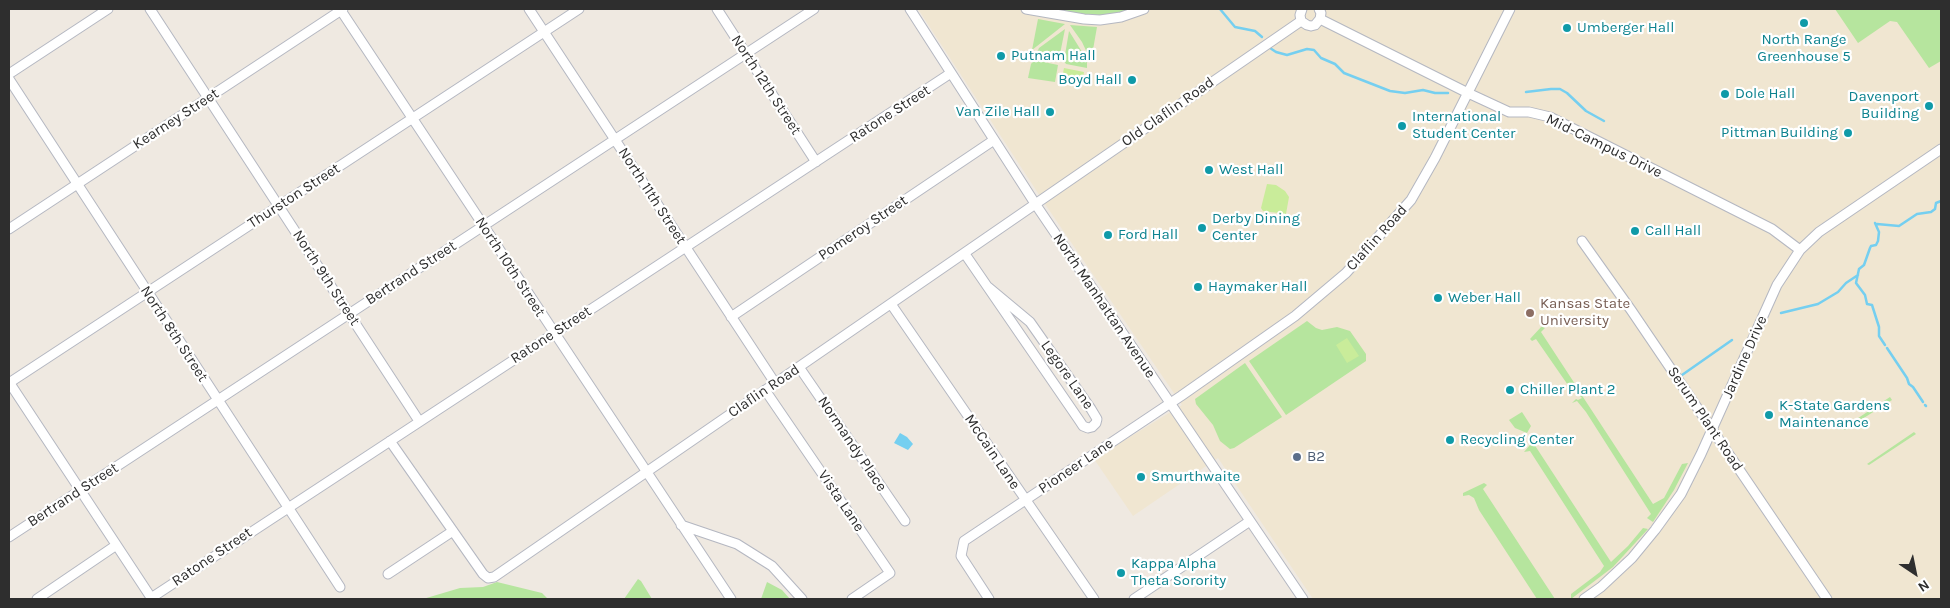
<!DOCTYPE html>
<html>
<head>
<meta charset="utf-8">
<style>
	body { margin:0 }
	#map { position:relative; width:1950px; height:608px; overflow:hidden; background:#efe9e1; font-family:Karla,sans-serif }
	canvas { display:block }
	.frame { position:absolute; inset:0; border:10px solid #2e2e2e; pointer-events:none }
	.north { position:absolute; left:1890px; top:548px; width:50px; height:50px; -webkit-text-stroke:4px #fff; paint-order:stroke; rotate:146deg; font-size:14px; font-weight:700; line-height:20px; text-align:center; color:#2e2e2e }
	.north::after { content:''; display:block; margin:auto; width:18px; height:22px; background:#2e2e2e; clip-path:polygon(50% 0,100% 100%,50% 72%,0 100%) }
</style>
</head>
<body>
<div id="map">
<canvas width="1950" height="608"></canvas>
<div class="frame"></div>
<div class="north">N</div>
</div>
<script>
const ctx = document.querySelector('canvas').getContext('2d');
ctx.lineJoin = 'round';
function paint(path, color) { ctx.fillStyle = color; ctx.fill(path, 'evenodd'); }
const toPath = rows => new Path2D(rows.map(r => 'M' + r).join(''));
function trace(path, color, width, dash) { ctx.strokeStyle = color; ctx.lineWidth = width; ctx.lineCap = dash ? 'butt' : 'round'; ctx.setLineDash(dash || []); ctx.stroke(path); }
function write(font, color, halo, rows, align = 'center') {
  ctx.font = font + ' Karla,sans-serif'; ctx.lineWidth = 4.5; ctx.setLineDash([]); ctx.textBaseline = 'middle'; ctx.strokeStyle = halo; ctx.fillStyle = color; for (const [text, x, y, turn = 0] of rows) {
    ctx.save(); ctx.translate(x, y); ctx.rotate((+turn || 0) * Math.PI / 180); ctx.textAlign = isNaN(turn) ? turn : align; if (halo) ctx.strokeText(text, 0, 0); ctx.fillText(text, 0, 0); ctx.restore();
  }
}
const education = toPath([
	[918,9,1941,9,1941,599,1313,599,1218,458,1133,516,1094,459,1182,405,1047,207]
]);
const green = toPath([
	[1050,9,1135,9,1128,12,1098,16,1081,15],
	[1835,9,1941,9,1941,61,1929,68,1897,22,1890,21,1858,43],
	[1038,19,1065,24,1032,50],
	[1070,25,1097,27,1091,61,1082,42],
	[1065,29,1059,59,1055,61,1035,57,1039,48],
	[1069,31,1087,60,1087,68,1066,64,1064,61],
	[1034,60,1058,65,1055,82,1028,78,1031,64],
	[1307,321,1316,328,1322,330,1337,327,1350,331,1366,354,1366,361,1286,415,1249,361],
	[1542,326,1545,328,1541,332,1575,384,1570,388,1536,339,1532,341,1530,339],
	[1245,363,1282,417,1234,448,1230,449,1220,441,1213,425,1196,404,1195,399],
	[1586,391,1583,397,1653,504,1664,498,1682,464,1688,463,1674,490,1653,522,1647,518,1651,514,1586,412,1577,401,1572,403,1576,399,1578,400,1582,398,1580,396],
	[1890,397,1892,400,1845,430,1843,428],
	[1522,412,1531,426,1527,433,1515,428,1509,420],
	[1914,432,1916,434,1869,465,1867,464],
	[1535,439,1538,440,1534,444,1611,562,1628,546,1643,528,1648,529,1613,567,1571,599,1571,594,1600,572,1604,566,1530,451,1524,452],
	[1484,483,1487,485,1483,489,1555,599,1537,599,1479,510,1474,498,1469,495,1463,496,1463,493],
	[638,579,641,581,652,599,624,599],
	[497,582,542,593,548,599,423,599,460,588,483,587],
	[767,582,782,590,790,599,761,599]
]);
const pitch = toPath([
	[1064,68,1084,72,1082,82,1062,78],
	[1267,184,1276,185,1285,191,1289,197,1286,214,1263,211,1261,208],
	[1347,338,1359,356,1347,363,1336,345]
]);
const water = toPath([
	[900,433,907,437,913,444,908,450,894,443]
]);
const stream = toPath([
	[1220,9,1235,27,1255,31,1262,37],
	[1270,48,1276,52,1287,55,1307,49,1314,50,1321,58,1335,64,1344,73,1390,91,1405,93,1423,90,1435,93,1448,93],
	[1526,92,1551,89,1560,89,1567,93,1586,111,1604,121],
	[1875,223,1879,232,1878,241,1876,245,1871,246,1870,248,1864,265,1859,269,1856,283,1865,295,1867,304,1872,305,1879,327,1879,336,1885,345],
	[1877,224,1899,226,1917,214,1931,212,1935,209,1936,203,1941,201],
	[1781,313,1818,304,1838,292,1846,283,1858,275],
	[1887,348,1907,378,1909,384,1913,387,1923,402],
	[1682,375,1732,340],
	[1925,405,1926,406]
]);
const minor = toPath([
	[150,9,419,421],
	[340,9,731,599],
	[529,9,775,383],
	[717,9,816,162],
	[910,9,1036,205,1303,599],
	[1026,9,1084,19,1100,20,1121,17,1144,9],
	[1302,9,1300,15,1301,21,1307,25,1311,26,1315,25,1320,19,1321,13,1319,9],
	[1320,19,1468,93,1509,112,1529,112,1550,117,1772,229,1800,250],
	[9,74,108,9],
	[9,79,340,587],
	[9,229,343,9],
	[1582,241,1631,310,1827,599],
	[965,254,1079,420,1083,426,1088,428,1092,427,1096,423,1097,419,1091,409,1030,322,988,287],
	[891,304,1094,599],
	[731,317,994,140],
	[799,367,905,521],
	[9,382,152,599],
	[9,383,579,9],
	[765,390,890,573,852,599],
	[390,441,483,574,488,578,494,577,1301,21],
	[681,525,737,544,772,566,802,599],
	[9,537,814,9],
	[388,574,453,531],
	[151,598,951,73],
	[37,599,115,546],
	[989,599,961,556,964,541,1181,396,1295,316,1346,273,1411,200,1435,158,1510,9],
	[1134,599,1250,521],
	[1584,599,1601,587,1632,558,1655,530,1681,494,1701,454,1777,285,1800,250,1819,232,1941,149]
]);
const markers = [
	[1804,23,5,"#0f9aa8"],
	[1567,28,5,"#0f9aa8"],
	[1001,56,5,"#0f9aa8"],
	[1132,80,5,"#0f9aa8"],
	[1725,94,5,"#0f9aa8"],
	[1929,106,5,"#0f9aa8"],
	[1050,112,5,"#0f9aa8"],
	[1402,126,5,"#0f9aa8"],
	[1848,133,5,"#0f9aa8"],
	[1209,170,5,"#0f9aa8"],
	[1202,228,5,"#0f9aa8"],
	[1635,231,5,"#0f9aa8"],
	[1108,235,5,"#0f9aa8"],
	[1198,287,5,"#0f9aa8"],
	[1438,298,5,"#0f9aa8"],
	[1530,313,5,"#8d6e63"],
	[1510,390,5,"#0f9aa8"],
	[1769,415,5,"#0f9aa8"],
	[1450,440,5,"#0f9aa8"],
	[1297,457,5,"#5c6f8a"],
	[1141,477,5,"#0f9aa8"],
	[1121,573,5,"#0f9aa8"]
];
const cultureNames = [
	["Umberger Hall",1577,28],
	["North Range",1804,40,"center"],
	["Greenhouse 5",1804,57,"center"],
	["Putnam Hall",1011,56],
	["Boyd Hall",1122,80,"right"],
	["Dole Hall",1735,94],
	["Davenport",1919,97,"right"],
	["Building",1919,114,"right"],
	["Van Zile Hall",1040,112,"right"],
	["International",1412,117],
	["Student Center",1412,134],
	["Pittman Building",1838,133,"right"],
	["West Hall",1219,170],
	["Derby Dining",1212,219],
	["Center",1212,236],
	["Call Hall",1645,231],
	["Ford Hall",1118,235],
	["Haymaker Hall",1208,287],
	["Weber Hall",1448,298],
	["Chiller Plant 2",1520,390],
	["K-State Gardens",1779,406],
	["Maintenance",1779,423],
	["Recycling Center",1460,440],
	["Smurthwaite",1151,477],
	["Kappa Alpha",1131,564],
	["Theta Sorority",1131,581]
];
const streetNames = [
	["North 12th Street",766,85,57],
	["Old Claflin Road",1168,112,-35],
	["Ratone Street",890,114,-33],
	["Kearney Street",176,119,-33],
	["Mid-Campus Drive",1604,146,26],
	["Thurston Street",294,196,-33],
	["North 11th Street",652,196,57],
	["Pomeroy Street",863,228,-34],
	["Claflin Road",1377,238,-48],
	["North 10th Street",510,267,57],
	["Bertrand Street",411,273,-33],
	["North 9th Street",326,278,57],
	["North Manhattan Avenue",1104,306,56],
	["North 8th Street",174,334,57],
	["Ratone Street",551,335,-33],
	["Jardine Drive",1745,357,-66],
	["Legore Lane",1067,375,55],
	["Claflin Road",764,391,-34],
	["Serum Plant Road",1705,419,56],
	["Normandy Place",852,444,56],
	["McCain Lane",992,452,56],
	["Pioneer Lane",1076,466,-34],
	["Bertrand Street",73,495,-33],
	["Vista Lane",841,501,56],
	["Ratone Street",212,557,-34]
];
const educationNames = [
	["Kansas State",1540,304],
	["University",1540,321]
];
const serviceNames = [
	["B2",1307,457]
];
paint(education, '#f0e6d1');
paint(green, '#b6e59e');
paint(pitch, '#c9ec9a');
paint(water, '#75cff0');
trace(stream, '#75cff0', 2.5);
trace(minor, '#b4b7c1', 11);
trace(minor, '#fff', 9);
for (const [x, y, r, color] of markers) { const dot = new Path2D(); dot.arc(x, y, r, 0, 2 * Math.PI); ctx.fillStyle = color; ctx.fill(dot); trace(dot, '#fff', 2); }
write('15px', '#0d838f', '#fff', cultureNames, 'left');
write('15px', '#2e2e2e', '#fff', streetNames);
write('15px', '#785e54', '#fff', educationNames, 'left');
write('15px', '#4e5e75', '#fff', serviceNames, 'left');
</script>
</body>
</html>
